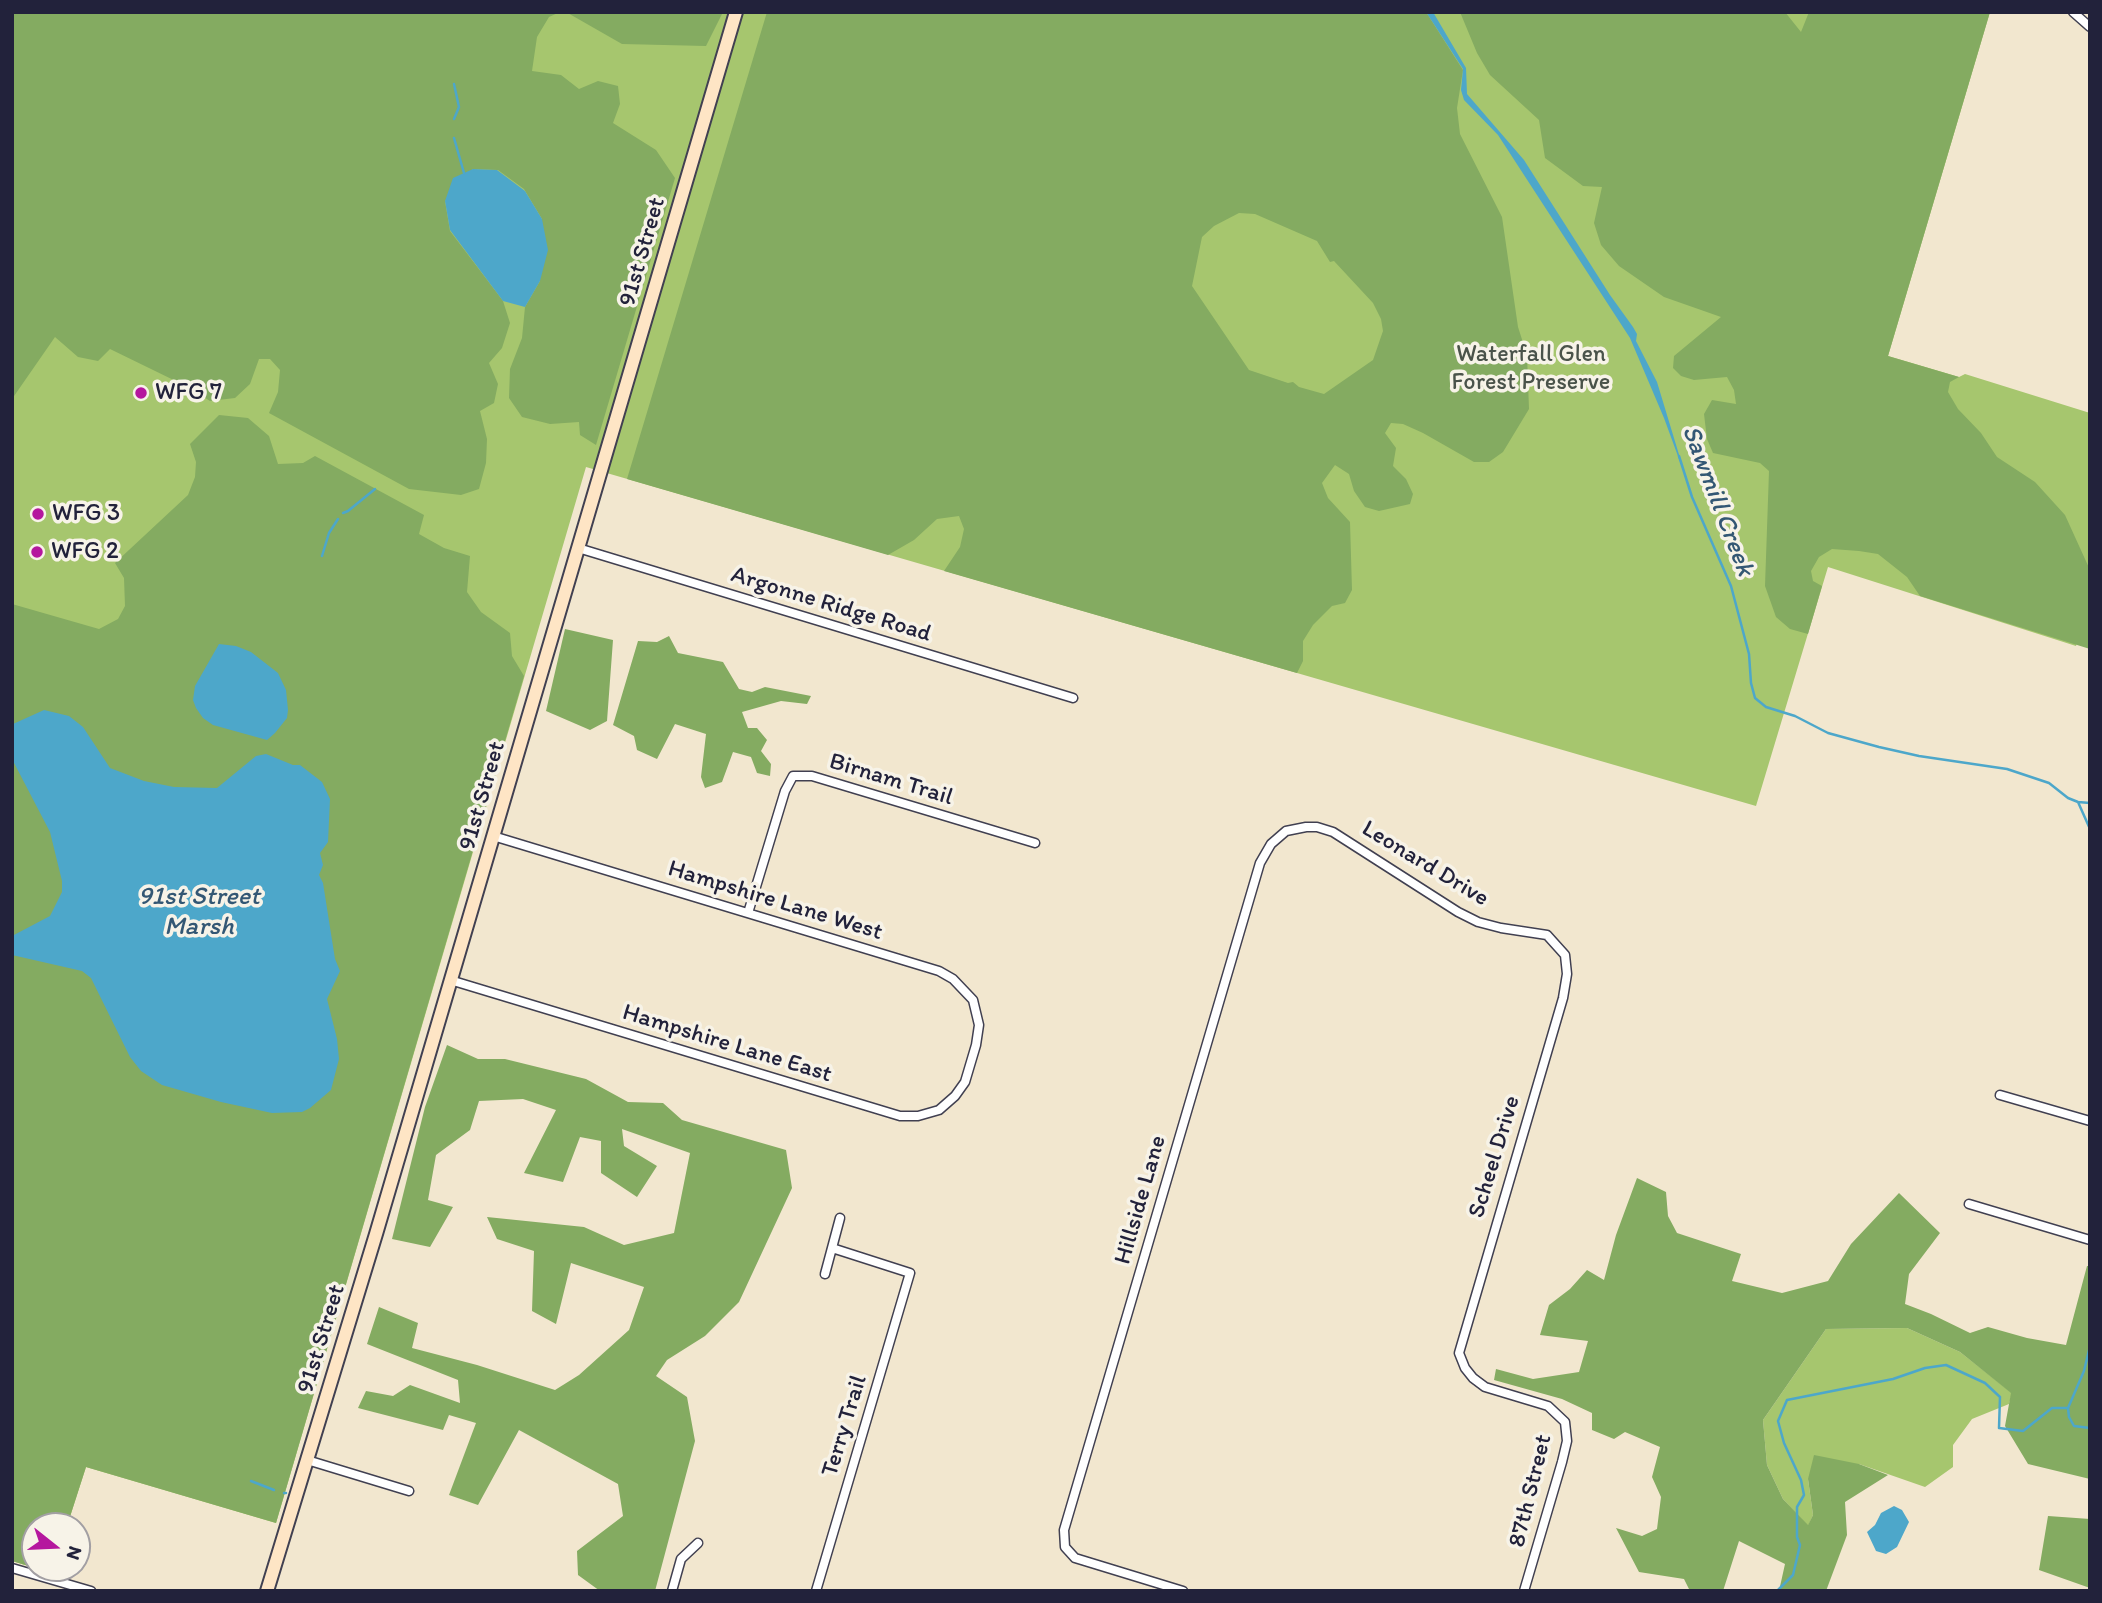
<!DOCTYPE html>
<html>
<head>
<meta charset="utf-8">
<style>
	body { margin:0 }
	#map { position:relative; width:2102px; height:1603px; overflow:hidden; background:#f2e7cf; font-family:Itim,sans-serif }
	canvas { display:block }
	.frame { position:absolute; inset:0; border:14px solid #22223b; pointer-events:none }
	.north { position:absolute; left:21px; top:1512px; width:70px; height:70px; box-sizing:border-box; background:#f7f3e8; border:2px solid #a29fa3; border-radius:50%; rotate:108deg; font-size:19px; font-weight:700; line-height:28px; text-align:center; color:#22223b }
	.north::after { content:''; display:block; margin:auto; width:24px; height:32px; background:#b5179e; clip-path:polygon(50% 0,100% 100%,50% 72%,0 100%) }
</style>
</head>
<body>
<div id="map">
<canvas width="2102" height="1603"></canvas>
<div class="frame"></div>
<div class="north">N</div>
</div>
<script>
const ctx = document.querySelector('canvas').getContext('2d');
ctx.lineJoin = 'round';
function paint(path, color) { ctx.fillStyle = color; ctx.fill(path, 'evenodd'); }
const toPath = rows => new Path2D(rows.map(r => 'M' + r).join(''));
function trace(path, color, width, dash) { ctx.strokeStyle = color; ctx.lineWidth = width; ctx.lineCap = dash ? 'butt' : 'round'; ctx.setLineDash(dash || []); ctx.stroke(path); }
function write(font, color, halo, rows, align = 'center') {
  ctx.font = font + ' Itim,sans-serif'; ctx.lineWidth = 7; ctx.setLineDash([]); ctx.textBaseline = 'middle'; ctx.strokeStyle = halo; ctx.fillStyle = color; for (const [text, x, y, turn = 0] of rows) {
    ctx.save(); ctx.translate(x, y); ctx.rotate((+turn || 0) * Math.PI / 180); ctx.textAlign = isNaN(turn) ? turn : align; if (halo) ctx.strokeText(text, 0, 0); ctx.fillText(text, 0, 0); ctx.restore();
  }
}
const green = toPath([
	[12,12,1990,12,1888,356,1959,377,1965,374,2090,413,2090,600,2076,646,1828,567,1756,806,586,467,276,1523,86,1467,67,1526,35,1526,35,1568,12,1561],
	[1907,1328,1960,1352,2012,1393,2009,1404,1972,1419,1953,1445,1953,1467,1925,1487,1859,1464,1808,1479,1813,1515,1808,1526,1783,1499,1767,1465,1763,1420,1826,1329]
]);
const forest = toPath([
	[12,12,560,12,549,17,537,37,532,71,561,75,579,89,598,81,618,86,620,104,613,123,656,150,675,178,596,445,580,435,579,422,550,424,522,417,509,398,510,369,522,338,525,307,540,281,542,219,524,189,498,170,473,169,445,201,450,231,503,301,510,323,502,348,489,363,498,384,494,403,480,411,487,439,486,463,479,489,461,495,409,489,269,413,278,392,280,370,270,359,259,359,250,384,235,398,210,401,190,388,110,349,98,361,78,357,55,337,12,399],
	[566,12,723,12,706,46,622,44],
	[767,12,1426,12,1463,70,1457,108,1460,134,1502,217,1518,327,1527,355,1529,409,1503,452,1489,462,1474,462,1423,433,1403,424,1391,423,1385,433,1396,448,1393,466,1406,479,1413,494,1410,504,1379,511,1365,507,1354,491,1349,474,1335,465,1322,483,1328,498,1350,522,1352,590,1345,603,1332,606,1313,625,1303,641,1303,661,1297,673,944,571,960,547,964,529,959,516,937,519,914,540,888,555,627,479],
	[1239,213,1255,214,1317,241,1330,262,1334,261,1373,303,1381,319,1383,331,1373,360,1324,394,1299,387,1293,382,1288,383,1249,370,1192,286,1202,237,1214,226],
	[1460,12,1785,12,1801,32,1809,12,1990,12,1888,356,1959,377,1950,382,1948,392,1958,409,1981,433,1997,457,2035,482,2065,515,2090,570,2090,649,1920,596,1907,577,1878,554,1859,551,1832,549,1819,557,1811,571,1813,581,1822,586,1808,634,1790,629,1776,617,1765,586,1769,471,1760,463,1713,453,1707,439,1704,414,1712,400,1736,404,1734,390,1727,377,1694,380,1681,376,1673,368,1674,356,1721,317,1664,297,1619,266,1601,245,1594,223,1602,187,1583,186,1545,158,1539,120,1490,75,1477,53],
	[219,415,248,418,269,436,278,464,303,463,315,456,424,515,419,534,444,548,470,556,467,592,481,612,510,633,512,656,524,676,276,1523,86,1467,67,1526,35,1526,35,1568,12,1561,12,604,99,629,118,619,125,606,124,578,115,563,188,495,195,477,196,462,190,444],
	[565,629,613,640,607,721,590,730,546,711],
	[669,636,678,653,723,662,739,689,752,692,765,687,811,696,807,704,781,701,742,712,748,728,757,728,767,740,761,751,771,764,770,776,757,773,751,757,733,752,722,782,705,788,701,777,706,734,675,724,657,759,637,750,634,736,613,725,638,641,657,642],
	[447,1045,478,1059,505,1059,586,1079,628,1102,663,1103,682,1120,786,1150,792,1188,739,1302,705,1336,667,1360,656,1376,687,1397,695,1441,655,1591,600,1591,578,1575,577,1551,623,1516,618,1484,519,1430,478,1505,449,1495,476,1423,449,1415,443,1430,358,1408,366,1391,393,1396,410,1385,460,1403,458,1380,367,1344,379,1307,418,1323,412,1348,477,1365,555,1390,579,1375,629,1330,644,1287,571,1263,556,1324,532,1311,534,1251,497,1239,487,1217,584,1227,624,1245,674,1233,690,1153,622,1129,624,1146,657,1166,637,1197,601,1173,601,1141,580,1137,563,1182,524,1173,556,1110,523,1099,479,1101,470,1130,436,1155,428,1200,453,1207,430,1247,392,1239,425,1107],
	[1637,1178,1666,1192,1668,1216,1677,1233,1741,1254,1732,1281,1782,1293,1828,1281,1851,1244,1899,1193,1940,1233,1909,1274,1905,1304,1931,1314,1970,1333,1988,1327,2027,1338,2066,1345,2087,1266,2090,1266,2090,1479,2028,1464,2005,1426,2011,1393,1960,1352,1907,1328,1826,1329,1763,1420,1767,1465,1783,1499,1808,1525,1813,1515,1808,1479,1814,1455,1859,1464,1888,1475,1845,1502,1847,1535,1826,1591,1779,1591,1785,1564,1739,1541,1723,1591,1690,1591,1684,1579,1639,1572,1616,1528,1642,1536,1657,1529,1661,1497,1652,1477,1660,1447,1625,1432,1614,1439,1592,1430,1592,1413,1562,1399,1494,1380,1496,1369,1533,1379,1579,1372,1588,1341,1540,1335,1549,1305,1570,1289,1587,1270,1604,1280,1616,1235],
	[2048,1516,2090,1519,2090,1588,2039,1570]
]);
const water = toPath([
	[1426,12,1433,12,1466,68,1467,94,1524,160,1610,295,1633,327,1637,334,1636,341,1657,382,1687,481,1664,418,1630,338,1498,135,1464,100,1461,90,1463,69],
	[473,169,497,170,525,191,542,219,548,250,540,281,525,307,503,301,450,230,445,201,453,178],
	[219,644,236,646,251,652,278,673,286,690,288,710,287,718,275,733,267,740,213,725,203,718,196,708,193,700,195,686],
	[44,710,69,716,83,727,110,768,144,781,174,787,217,788,256,756,266,754,293,765,300,765,322,782,330,799,328,842,320,853,323,865,319,875,323,883,335,959,340,971,327,999,337,1039,339,1059,331,1090,310,1108,302,1112,272,1113,221,1102,162,1085,141,1071,130,1057,91,978,82,971,12,955,12,936,50,916,62,892,62,881,50,832,12,759,13,724],
	[1894,1506,1902,1510,1909,1522,1897,1547,1886,1554,1876,1551,1867,1532,1875,1525,1881,1513]
]);
const stream = toPath([
	[454,84,459,107,454,119],
	[454,138,464,173],
	[1679,456,1692,497,1731,586,1749,654,1751,683,1755,698,1766,707,1795,716,1828,733,1879,747,1919,756,2007,769,2049,783,2068,798,2078,802,2090,803],
	[343,513,348,511,375,489],
	[322,556,329,533,338,519],
	[2078,802,2090,829],
	[2090,1346,2084,1371,2068,1408,2069,1417,2074,1426,2090,1428],
	[251,1481,274,1490],
	[284,1493,286,1493],
	[1777,1591,1793,1575,1800,1545,1797,1537,1797,1507,1804,1495,1801,1480,1784,1443,1778,1421,1787,1400,1893,1379,1925,1368,1946,1365,1985,1383,2000,1397,1999,1428,2023,1431,2052,1408,2068,1408]
]);
const street = toPath([
	[2073,12,2090,27],
	[578,548,1073,698],
	[748,913,785,791,793,776,812,776,1035,843],
	[450,980,900,1116,918,1116,939,1110,955,1096,965,1082,976,1045,979,1025,973,1000,953,979,939,971,493,836],
	[2000,1095,2090,1121],
	[1969,1204,2090,1240],
	[825,1274,840,1218],
	[307,1460,409,1491],
	[12,1568,91,1591],
	[672,1591,681,1559,698,1543],
	[816,1591,910,1273,832,1248],
	[1183,1591,1075,1558,1065,1547,1064,1530,1260,863,1271,844,1286,831,1306,827,1317,827,1333,832,1458,912,1478,922,1501,928,1547,935,1565,955,1567,974,1563,998,1459,1353,1465,1368,1473,1378,1485,1387,1548,1406,1565,1422,1567,1441,1562,1462,1524,1591]
]);
const secondary = toPath([
	[267,1591,376,1234,736,12]
]);
const markers = [
	[141,393,7,"#b5179e"],
	[38,514,7,"#b5179e"],
	[37,552,7,"#b5179e"]
];
const streetNames = [
	["91st Street",643,252,-74],
	["Argonne Ridge Road",831,605,17],
	["Birnam Trail",891,780,17],
	["91st Street",483,796,-74],
	["Leonard Drive",1425,864,31],
	["Hampshire Lane West",775,901,17],
	["Hampshire Lane East",727,1044,17],
	["Scheel Drive",1495,1157,-73],
	["Hillside Lane",1141,1200,-74],
	["91st Street",322,1339,-73],
	["Terry Trail",845,1426,-73],
	["87th Street",1531,1491,-76]
];
const parkNames = [
	["Waterfall Glen",1531,355],
	["Forest Preserve",1531,383]
];
const poiNames = [
	["WFG 7",155,393],
	["WFG 3",52,514],
	["WFG 2",51,552]
];
const waterNames = [
	["Sawmill Creek",1717,501,69],
	["91st Street",199,897],
	["Marsh",199,927]
];
paint(green, '#a6c66e');
paint(forest, '#84ab61');
paint(water, '#4da7ca');
trace(stream, '#4da7ca', 2.5);
trace(street, '#414051', 11);
trace(secondary, '#414051', 16);
trace(street, '#fff', 8);
trace(secondary, '#fee5c5', 12);
for (const [x, y, r, color] of markers) { const dot = new Path2D(); dot.arc(x, y, r, 0, 2 * Math.PI); ctx.fillStyle = color; ctx.fill(dot); trace(dot, '#f7f3e8', 2.5); }
write('24px', '#22223b', '#f7f3e8', streetNames);
write('24px', '#4a534a', '#f7f3e8', parkNames);
write('24px', '#22223b', '#f7f3e8', poiNames, 'left');
write('italic 26px', '#335774', '#f7f3e8', waterNames);
</script>
</body>
</html>
